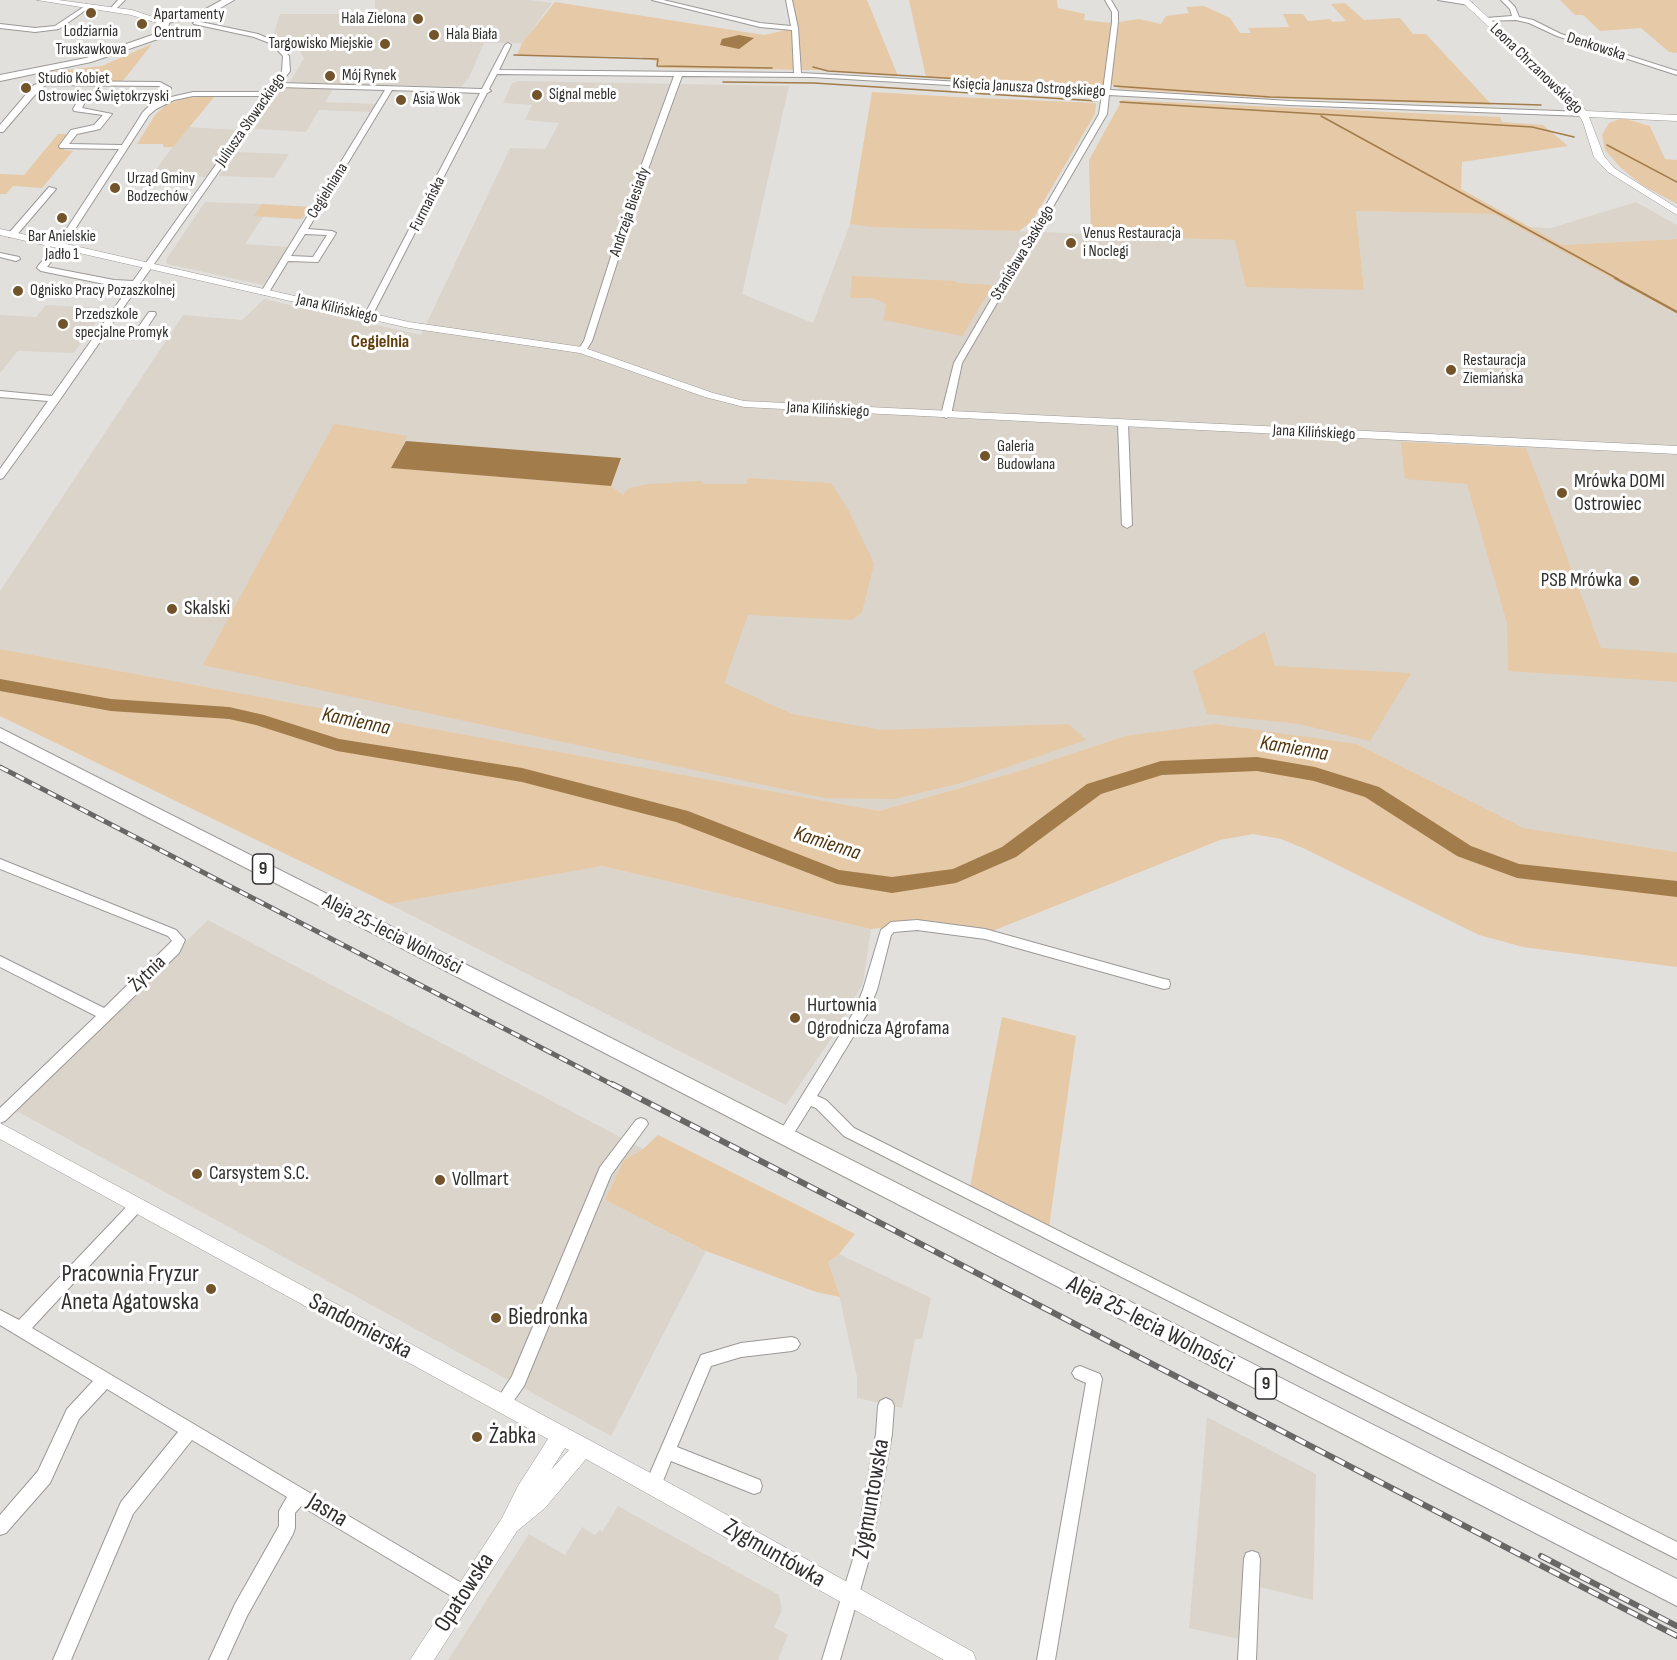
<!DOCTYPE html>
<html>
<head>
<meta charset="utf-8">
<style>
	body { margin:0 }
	canvas { display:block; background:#e2e0dd }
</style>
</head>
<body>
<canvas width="1677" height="1660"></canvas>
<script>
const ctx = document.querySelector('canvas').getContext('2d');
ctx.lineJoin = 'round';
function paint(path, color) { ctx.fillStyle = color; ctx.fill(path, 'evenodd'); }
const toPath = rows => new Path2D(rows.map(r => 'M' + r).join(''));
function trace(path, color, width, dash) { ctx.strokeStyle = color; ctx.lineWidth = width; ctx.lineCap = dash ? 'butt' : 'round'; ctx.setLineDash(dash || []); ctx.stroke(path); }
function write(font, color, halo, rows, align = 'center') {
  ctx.font = font + ' "Sofia Sans Condensed",sans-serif'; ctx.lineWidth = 6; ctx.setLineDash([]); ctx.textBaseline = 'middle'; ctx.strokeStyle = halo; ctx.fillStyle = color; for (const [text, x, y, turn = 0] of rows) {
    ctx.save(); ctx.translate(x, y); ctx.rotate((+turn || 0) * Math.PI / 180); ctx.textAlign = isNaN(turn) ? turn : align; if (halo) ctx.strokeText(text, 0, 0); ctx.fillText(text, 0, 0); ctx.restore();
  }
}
const built = toPath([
	[375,0,529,0,552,3,522,43,484,43,469,78,461,87,394,85,382,87,290,82,304,58,299,50,291,50,273,36,280,14,375,14],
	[518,81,789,86,742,294,813,323,850,224,1236,240,1364,290,1356,211,1494,214,1529,227,1551,228,1636,202,1677,225,1677,239,1563,245,1677,309,1677,852,1524,828,1357,744,1125,736,1016,772,879,811,0,649,0,591,183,315,242,320,264,299,421,335,510,148,545,149,559,123,525,120,532,105,503,103,512,83],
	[286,87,333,89,325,102,376,104,370,112,319,110,306,132,254,129,279,91],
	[187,127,240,130,206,177,152,175],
	[236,152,289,154,274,178,219,176],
	[205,202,262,204,311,207,303,219,263,217,245,244,289,247,263,285,167,264,166,260],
	[46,305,106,308,74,353,18,351,0,373,0,315,36,317],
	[602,866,871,929,863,983,833,1036,786,1105,389,904],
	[208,920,643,1149,624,1160,605,1200,706,1251,611,1436,13,1109],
	[839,1254,931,1298,922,1339,915,1339,902,1408,857,1398,857,1377,838,1291,828,1262],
	[1207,1417,1316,1474,1313,1600,1251,1585,1248,1641,1189,1628],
	[618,1506,779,1595,782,1610,774,1627,788,1635,778,1660,448,1660,529,1534,565,1555,582,1527,595,1535,600,1529,602,1532]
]);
const green = toPath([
	[789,0,867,0,898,76,819,70,658,68,656,61,641,57,517,55,522,43,555,2,764,35,795,28],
	[909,0,1057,0,1058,8,1085,14,1084,20,1111,23,1105,84,1094,87,926,77],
	[1560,0,1677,0,1677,53,1669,52,1641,28,1600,31,1583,15,1575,15],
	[1345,3,1364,20,1400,18,1413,34,1426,34,1492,105,1269,98,1120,89,1111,84,1119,22,1139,19,1161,24,1166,16,1189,13,1186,7,1204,6,1230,18,1240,33,1251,33,1248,28,1289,27,1283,14,1303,14,1308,21,1330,19,1333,22,1346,21,1331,4],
	[152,44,122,82,47,81,56,71,102,66],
	[872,92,956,97,1096,103,1095,114,1032,221,1019,231,872,227,850,224],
	[215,96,173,147,163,147,163,144,137,144,155,115,166,105,185,98],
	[1122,100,1500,117,1502,122,1543,125,1568,146,1462,162,1461,189,1562,245,1677,239,1677,314,1494,214,1356,211,1364,290,1246,287,1235,240,1091,235,1089,160],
	[1622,118,1650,126,1665,159,1677,160,1677,204,1642,185,1621,168,1605,150,1602,135,1609,123],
	[58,134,67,134,59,147,65,148,64,150,73,151,42,188,13,186,6,194,0,194,0,174,24,175],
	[262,204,309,207,301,219,254,216],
	[852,276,955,281,957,283,993,285,962,336,884,320,886,304,873,298,850,298],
	[334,424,407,436,392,468,611,486,623,495,629,488,649,484,701,481,704,484,747,484,748,478,831,483,849,511,874,564,862,612,852,620,748,615,724,683,792,714,881,730,1069,724,1086,740,961,783,894,799,825,798,203,665],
	[1401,442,1526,448,1601,648,1677,653,1677,682,1508,671,1507,623,1467,484,1405,479],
	[1265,632,1275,666,1411,673,1370,741,1299,724,1207,714,1193,671],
	[0,649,879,811,1016,772,1125,736,1215,724,1357,744,1524,828,1677,852,1677,967,1523,947,1479,935,1305,849,1281,839,1253,834,1220,840,985,934,891,927,871,929,602,866,389,904,0,716],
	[1002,1017,1076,1036,1049,1227,970,1187],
	[658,1135,855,1234,839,1254,828,1262,840,1297,816,1292,706,1251,605,1200,624,1160,643,1149]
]);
const water = toPath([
	[739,35,754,38,739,49,720,45,722,39],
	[406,441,621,458,611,486,391,468]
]);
const streamFar1 = toPath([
	[514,55,658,59,657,66,772,68],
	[813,67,828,71,1093,87],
	[723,82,814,83,1097,101],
	[1114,86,1270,97,1541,105],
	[1120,102,1532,127,1574,137],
	[1321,116,1618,279],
	[1607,145,1677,182]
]);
const stream = toPath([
	[1615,278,1677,312]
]);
const river = toPath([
	[0,679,111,699,229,707,264,715,339,739,522,768,688,811,839,870,892,877,953,869,1002,847,1087,784,1161,761,1257,757,1315,767,1379,787,1471,846,1519,864,1677,881,1677,897,1517,878,1457,856,1365,797,1314,781,1257,771,1162,775,1101,794,1016,857,956,883,892,893,837,884,676,822,522,782,337,751,256,725,229,719,111,711,0,691,0,679]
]);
const minor = toPath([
	[118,0,125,0,114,11,110,11,110,9,118,0],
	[652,0,663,0,760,23,791,26,786,0,792,0,798,28,801,73,1103,90,1112,22,1112,12,1105,0,1111,0,1118,12,1118,22,1110,90,1290,101,1584,112,1588,114,1584,116,1290,105,1109,95,1107,114,962,363,951,415,946,418,941,415,954,363,1099,114,1102,94,812,77,682,76,639,194,592,341,585,352,582,353,578,350,584,341,631,194,674,76,497,74,489,89,491,91,487,93,372,316,368,319,364,316,480,93,392,90,308,229,332,231,336,233,318,262,288,261,269,292,265,295,261,292,385,90,278,87,107,331,135,332,149,312,155,312,156,314,141,337,104,336,59,401,3,478,0,479,0,469,48,401,0,397,0,391,52,396,130,286,114,286,41,271,37,268,38,266,49,253,52,253,56,255,47,267,114,280,133,281,265,96,193,96,174,100,156,109,149,115,66,243,58,247,54,245,60,239,119,149,60,148,59,146,71,130,94,125,103,115,74,111,73,109,81,96,85,94,160,96,163,89,159,86,46,85,40,89,3,132,0,132,0,125,34,85,45,81,160,82,171,88,167,98,193,92,268,92,282,71,283,56,272,44,254,37,194,24,193,23,196,21,258,34,276,42,289,56,290,71,281,83,482,89,505,45,508,43,511,45,499,70,794,73,792,30,760,27,652,0],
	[87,98,161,100,150,105,143,112,122,145,69,144,77,134,100,129,112,114,82,108,87,98],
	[305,234,327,235,313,257,291,256,305,234],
	[1438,0,1460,0,1472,3,1469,5,1438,0],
	[1501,0,1508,0,1515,7,1519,17,1533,20,1561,34,1677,71,1677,75,1557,36,1529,23,1516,20,1484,21,1484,19,1486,18,1512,16,1510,9,1501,0],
	[85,6,90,7,59,29,35,32,0,28,0,24,35,28,55,26,85,6],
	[49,187,56,189,15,237,9,237,9,233,49,187],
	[0,253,19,257,20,259,16,261,0,257,0,253],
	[1123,421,1128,424,1132,525,1127,528,1122,525,1118,424,1123,421],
	[0,859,176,930,185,940,179,953,5,1121,0,1123,0,1108,96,1016,0,967,0,956,104,1008,172,941,168,936,0,869,0,859],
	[917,920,985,929,1164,979,1169,980,1170,984,1169,988,1164,989,985,939,917,930,894,932,891,935,877,990,867,1014,817,1096,826,1100,854,1128,1677,1542,1677,1559,844,1136,816,1108,811,1106,789,1141,784,1143,779,1141,777,1137,779,1133,854,1012,863,990,881,930,891,922,917,920],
	[641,1118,646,1120,648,1124,611,1175,524,1386,508,1409,502,1412,496,1409,494,1404,512,1376,600,1167,636,1120,641,1118],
	[137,1199,142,1201,144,1205,142,1209,32,1328,470,1588,472,1594,470,1600,464,1602,458,1600,301,1506,295,1513,295,1528,293,1534,247,1616,227,1660,209,1660,235,1604,279,1526,279,1511,287,1497,192,1440,133,1514,71,1660,53,1660,121,1502,178,1432,107,1389,79,1419,50,1483,6,1533,0,1535,0,1515,38,1471,67,1409,93,1381,0,1325,0,1310,19,1320,132,1201,137,1199],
	[792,1337,797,1339,800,1344,797,1349,792,1351,741,1357,711,1366,677,1447,760,1480,762,1486,760,1492,754,1494,671,1461,659,1491,653,1493,647,1491,645,1485,701,1355,741,1343,792,1337],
	[1080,1366,1100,1374,1102,1379,1055,1660,1037,1660,1086,1383,1075,1378,1072,1373,1075,1368,1080,1366],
	[886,1398,892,1401,894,1406,892,1434,870,1556,840,1660,822,1660,854,1556,876,1434,878,1406,880,1401,886,1398],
	[1252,1551,1258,1553,1260,1559,1256,1660,1238,1660,1244,1559,1246,1553,1252,1551]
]);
const tertiary = toPath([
	[37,0,58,0,132,10,168,22,164,25,131,15,37,0],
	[1460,0,1469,0,1578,100,1586,111,1677,115,1677,121,1589,117,1604,156,1614,168,1677,208,1677,215,1608,172,1594,157,1583,122,1572,104,1460,0],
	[0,229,409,322,582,347,713,393,744,401,1677,446,1677,454,744,407,705,397,580,353,409,328,0,235,0,229],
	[0,1123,684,1491,973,1652,976,1660,944,1660,586,1459,545,1508,517,1531,434,1660,410,1660,502,1518,518,1486,548,1439,0,1139,0,1123],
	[565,1448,569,1450,551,1470,565,1448]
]);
const secondary = toPath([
	[222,0,234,0,198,21,176,20,169,23,168,29,160,27,161,20,172,15,193,16,222,0],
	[178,26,183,29,181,31,91,62,0,81,0,75,86,58,178,26]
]);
const primary = toPath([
	[0,728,1677,1579,1677,1606,0,741,0,728]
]);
const railFar1 = toPath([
	[0,767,615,1086]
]);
const rail = toPath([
	[612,1084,1677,1636],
	[1541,1556,1677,1626]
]);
const markers = [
	[91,13,6,"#735329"],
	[418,19,6,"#735329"],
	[142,24,6,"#735329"],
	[434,35,6,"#735329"],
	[385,44,6,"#735329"],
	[330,76,6,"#735329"],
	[26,88,6,"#735329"],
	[537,95,6,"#735329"],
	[401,100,6,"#735329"],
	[115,188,6,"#735329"],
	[62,218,6,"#735329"],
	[1071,243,6,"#735329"],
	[18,291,6,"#735329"],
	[63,324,6,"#735329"],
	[1451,370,6,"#735329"],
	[985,456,6,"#735329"],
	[1562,493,6,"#735329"],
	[1634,581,6,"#735329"],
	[172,609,6,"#735329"],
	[795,1018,6,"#735329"],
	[197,1174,6,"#735329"],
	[440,1180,6,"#735329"],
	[211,1289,6,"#735329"],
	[496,1318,6,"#735329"],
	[477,1437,6,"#735329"]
];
const farPoinames = [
	["Apartamenty",154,15],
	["Centrum",154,33],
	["Hala Zielona",406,19,"right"],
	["Lodziarnia",91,32,"center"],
	["Truskawkowa",91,50,"center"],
	["Hala Biała",446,35],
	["Targowisko Miejskie",373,44,"right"],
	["Mój Rynek",342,76],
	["Studio Kobiet",38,79],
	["Ostrowiec Świętokrzyski",38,97],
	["Signal meble",549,95],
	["Asia Wok",413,100],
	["Urząd Gminy",127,179],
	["Bodzechów",127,197],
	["Venus Restauracja",1083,234],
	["i Noclegi",1083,252],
	["Bar Anielskie",62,237,"center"],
	["Jadło 1",62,255,"center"],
	["Ognisko Pracy Pozaszkolnej",30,291],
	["Przedszkole",75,315],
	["specjalne Promyk",75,333],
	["Restauracja",1463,361],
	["Ziemiańska",1463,379],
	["Galeria",997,447],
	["Budowlana",997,465]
];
const farStreetnames = [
	["Denkowska",1596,47,18],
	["Leona Chrzanowskiego",1536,69,44],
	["Księcia Janusza Ostrogskiego",1029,88,3],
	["Juliusza Słowackiego",251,120,-55],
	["Cegielniana",328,191,-58],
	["Furmańska",428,204,-63],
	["Andrzeja Biesiady",630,212,-71],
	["Stanisława Saskiego",1023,253,-59],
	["Jana Kilińskiego",337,309,13],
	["Jana Kilińskiego",828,410,3],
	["Jana Kilińskiego",1314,433,3]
];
const farNeighbourhoodnames = [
	["Cegielnia",380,342]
];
const shields = [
	[263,869,21],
	[1266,1384,21]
];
const shieldNames = [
	["9",263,869],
	["9",1266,1384]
];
const poiNames = [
	["Mrówka DOMI",1574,482],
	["Ostrowiec",1574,505],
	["PSB Mrówka",1622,581,"right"],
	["Skalski",184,609],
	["Hurtownia",807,1006],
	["Ogrodnicza Agrofama",807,1029],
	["Carsystem S.C.",209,1174],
	["Vollmart",452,1180]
];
const streetNames = [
	["Aleja 25-lecia Wolności",392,935,27],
	["Żytnia",148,974,-44]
];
const waterNames = [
	["Kamienna",356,722,12],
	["Kamienna",1294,749,10],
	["Kamienna",827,844,18]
];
const nearPoinames = [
	["Pracownia Fryzur",199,1275,"right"],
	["Aneta Agatowska",199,1303,"right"],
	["Biedronka",508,1318],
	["Żabka",489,1437]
];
const nearStreetnames = [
	["Aleja 25-lecia Wolności",1150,1325,27],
	["Sandomierska",360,1327,28],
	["Zygmuntowska",872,1499,-80],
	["Jasna",327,1511,31],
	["Zygmuntówka",774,1554,30],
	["Opatowska",465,1593,-57]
];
paint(built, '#dbd4cb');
paint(green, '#e6c9a6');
paint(water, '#a27c4b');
trace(streamFar1, '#a27c4b', 1.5);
trace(stream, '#a27c4b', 2);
paint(river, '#a27c4b');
trace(minor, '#9b9997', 2);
trace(tertiary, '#9b9997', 1);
trace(secondary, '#9b9997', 2);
trace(primary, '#9b9997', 2);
paint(minor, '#fff');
paint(tertiary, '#fff');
paint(secondary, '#fff');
paint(primary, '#fff');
trace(railFar1, '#696766', 5);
trace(rail, '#696766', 6);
trace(railFar1, '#fff', 3, [9]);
trace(rail, '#fff', 4, [11]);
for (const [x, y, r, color] of markers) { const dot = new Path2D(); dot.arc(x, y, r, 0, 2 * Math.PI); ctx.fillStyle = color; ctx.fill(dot); trace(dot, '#fff', 2); }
write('16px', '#302f2e', '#fff', farPoinames, 'left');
write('16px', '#302f2e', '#fff', farStreetnames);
write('bold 18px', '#623f0a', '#fff', farNeighbourhoodnames);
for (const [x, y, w] of shields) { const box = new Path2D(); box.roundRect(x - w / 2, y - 15, w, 30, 4.5); ctx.fillStyle = '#fff'; ctx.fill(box); trace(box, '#302f2e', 1.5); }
write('bold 18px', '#302f2e', null, shieldNames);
write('20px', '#302f2e', '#fff', poiNames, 'left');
write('20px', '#302f2e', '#fff', streetNames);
write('italic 21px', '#51350d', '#fff', waterNames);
write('24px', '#302f2e', '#fff', nearPoinames, 'left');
write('24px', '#302f2e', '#fff', nearStreetnames);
</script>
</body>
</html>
